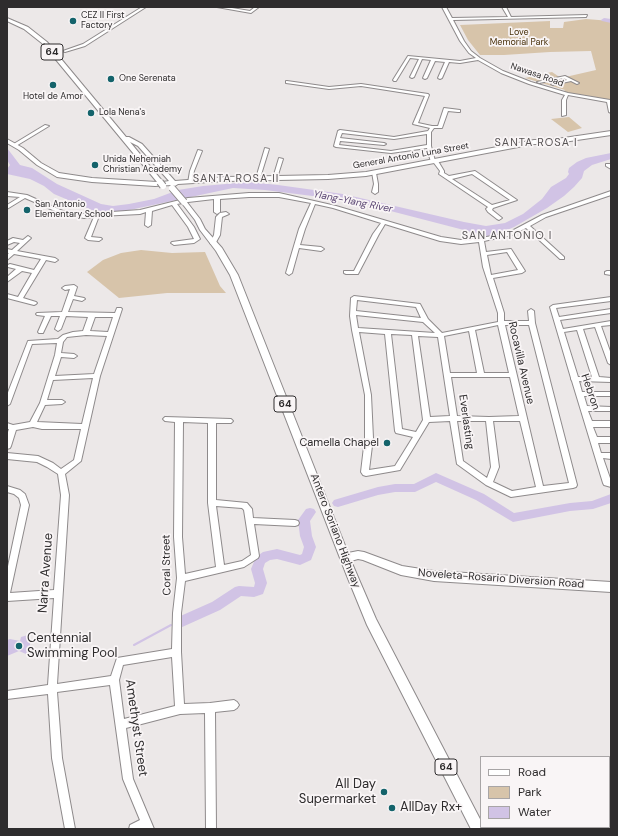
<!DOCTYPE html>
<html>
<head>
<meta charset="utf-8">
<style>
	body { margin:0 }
	#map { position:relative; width:618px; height:836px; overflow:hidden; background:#ece8e8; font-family:"DM Sans",sans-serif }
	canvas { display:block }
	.frame { position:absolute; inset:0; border:8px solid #2e2c2d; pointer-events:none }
	.legend { position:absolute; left:480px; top:756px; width:130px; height:72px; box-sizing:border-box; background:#f9f5f6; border:1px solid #a8a5a6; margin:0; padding:5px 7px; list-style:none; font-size:12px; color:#2e2c2d }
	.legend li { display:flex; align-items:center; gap:8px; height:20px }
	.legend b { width:20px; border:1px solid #a8a5a6 }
</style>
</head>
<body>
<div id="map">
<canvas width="618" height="836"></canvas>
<div class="frame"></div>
<ul class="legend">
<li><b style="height:5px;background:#fff"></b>Road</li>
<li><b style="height:11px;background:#d7c4aa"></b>Park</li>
<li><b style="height:11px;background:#d1c3e5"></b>Water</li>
</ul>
</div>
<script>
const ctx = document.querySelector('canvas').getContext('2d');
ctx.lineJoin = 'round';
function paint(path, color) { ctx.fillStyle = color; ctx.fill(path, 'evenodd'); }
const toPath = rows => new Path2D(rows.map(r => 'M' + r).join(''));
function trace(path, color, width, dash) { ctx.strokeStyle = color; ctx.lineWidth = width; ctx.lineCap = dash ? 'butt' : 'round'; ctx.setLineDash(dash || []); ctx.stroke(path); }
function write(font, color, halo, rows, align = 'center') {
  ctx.font = font + ' "DM Sans",sans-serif'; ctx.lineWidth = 3.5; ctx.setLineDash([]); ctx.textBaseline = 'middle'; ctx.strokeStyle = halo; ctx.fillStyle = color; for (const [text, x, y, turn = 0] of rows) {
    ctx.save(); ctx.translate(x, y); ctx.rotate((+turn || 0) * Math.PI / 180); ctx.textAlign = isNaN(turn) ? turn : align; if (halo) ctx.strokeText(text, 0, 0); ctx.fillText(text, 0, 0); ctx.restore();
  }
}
const green = toPath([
	[586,19,611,21,611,102,563,92,565,90,525,78,552,72,561,78,596,70,591,51,550,52,504,55,480,55,468,40,460,25,550,21,550,28,563,28,564,22],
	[569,117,582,128,568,132,551,119],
	[141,250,172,253,205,252,220,286,226,293,167,293,119,298,87,272,103,260,121,253]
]);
const water = toPath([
	[7,148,20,165,32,168,57,184,101,204,113,206,129,204,154,199,178,190,203,186,249,182,278,185,343,194,464,222,486,226,505,223,523,214,542,199,551,187,566,178,569,174,568,172,569,168,577,162,586,158,611,153,611,159,592,165,584,171,582,178,574,187,564,196,547,208,514,227,498,234,487,236,352,201,265,190,233,188,125,211,99,213,54,194,44,186,30,179,7,174,7,169,10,165,7,160],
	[28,635,30,637,30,649,26,654,19,651,7,656,7,640,10,639,20,641,21,637]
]);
const streamFar1 = toPath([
	[310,512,312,511]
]);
const stream = toPath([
	[134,645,171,625]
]);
const river = toPath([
	[604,18,611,19,611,23,602,21,601,20,604,18],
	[436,473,484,494,514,513,570,503,592,501,611,494,611,503,593,509,570,511,513,522,476,500,436,482,415,492,395,492,378,495,338,507,334,506,332,503,334,500,378,487,395,484,414,484,436,473],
	[310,508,314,509,316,512,310,521,312,536,316,547,311,560,300,565,277,559,270,560,265,563,263,569,267,583,263,594,254,597,241,596,220,610,180,628,176,626,174,622,176,618,212,602,235,587,239,586,254,587,255,583,251,569,256,557,263,552,277,549,300,555,302,554,304,547,300,536,298,520,306,509,310,508]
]);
const minor = toPath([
	[142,7,146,7,85,46,65,52,63,51,83,44,142,7],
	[217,7,226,7,250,11,255,7,259,7,251,13,217,7],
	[442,7,446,7,452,18,508,17,502,7,506,7,511,17,587,15,586,17,453,20,464,41,471,51,480,58,503,71,531,82,568,93,610,100,611,113,609,112,607,102,568,95,566,100,566,115,562,116,562,100,565,95,529,84,501,73,478,60,460,63,449,62,442,78,440,79,438,78,445,62,435,61,427,78,425,79,423,78,431,60,422,59,414,77,412,78,410,77,419,59,410,58,396,81,394,81,393,80,408,56,460,61,476,58,469,53,460,41,442,7],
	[565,76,579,83,577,84,571,81,553,85,551,84,567,80,564,78,539,83,537,82,565,76],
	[287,81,329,87,361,84,428,94,429,95,418,123,432,126,438,126,444,108,460,110,460,112,458,112,448,111,442,128,434,128,431,132,431,146,435,161,438,161,444,171,444,173,449,176,475,171,517,200,493,208,492,210,502,218,499,220,497,219,488,212,486,209,488,207,439,174,440,171,434,163,431,162,427,148,391,153,336,147,334,146,338,131,340,130,394,137,428,131,430,128,413,124,425,96,361,86,329,89,286,83,286,81,287,81],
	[342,133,394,139,427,134,427,145,391,151,339,145,340,141,384,145,386,144,384,143,340,138,342,133],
	[472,174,510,200,492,205,452,179,472,174],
	[45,125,49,126,16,146,12,145,45,125],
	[265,148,269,149,260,178,256,179,256,178,265,148],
	[198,150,202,151,194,171,192,182,188,183,190,171,198,150],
	[279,158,283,159,277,178,275,179,273,178,279,158],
	[606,164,610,164,611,165,611,169,606,166,606,164],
	[372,172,376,173,378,184,378,192,375,194,372,192,374,184,372,172],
	[611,191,611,195,546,217,530,226,564,257,564,259,560,259,526,228,512,235,484,241,486,252,511,249,525,271,522,273,493,278,504,313,504,321,529,321,528,311,531,309,534,311,535,323,577,485,576,487,573,488,511,497,486,485,457,464,450,421,429,422,400,470,366,476,363,475,361,472,365,438,365,395,352,330,350,316,351,298,354,296,420,304,428,319,442,333,498,322,498,313,483,267,479,242,461,244,440,241,385,224,379,234,358,274,346,274,344,273,344,271,354,271,373,234,381,223,333,208,315,204,305,229,300,245,321,247,324,249,321,251,299,248,292,273,289,275,286,273,299,229,311,203,279,197,249,197,220,199,220,212,217,214,214,212,214,199,188,202,177,204,194,227,200,239,194,243,174,245,171,243,172,242,194,239,188,227,172,205,152,211,151,225,148,227,145,225,146,212,140,214,99,216,91,237,101,238,102,239,99,241,88,240,85,238,94,217,84,218,62,214,25,198,7,209,7,205,20,197,7,196,7,192,27,195,65,212,84,214,140,210,188,198,249,193,279,193,336,206,441,237,461,240,481,238,508,233,542,215,611,191],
	[507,252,518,270,491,275,487,255,507,252],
	[357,300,416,307,421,318,356,311,357,300],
	[356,315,423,322,435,333,358,328,356,315],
	[498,325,509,373,484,373,475,330,498,325],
	[505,325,529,325,569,483,543,486,505,325],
	[469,331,477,373,450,373,444,336,469,331],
	[359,332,385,334,395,431,396,433,413,437,395,466,369,470,373,438,371,395,359,332],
	[391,334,412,335,423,420,416,432,402,429,391,334],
	[418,336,438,337,450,416,430,417,418,336],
	[451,377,510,377,519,416,489,417,457,416,451,377],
	[457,421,486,421,491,467,487,478,463,461,457,421],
	[493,421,520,421,536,487,512,491,493,482,499,467,493,421],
	[226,212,229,214,222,217,220,235,215,244,211,244,210,243,214,235,216,217,220,213,226,212],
	[28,236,31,238,30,239,17,251,55,258,58,260,55,262,46,260,23,298,36,302,37,303,36,304,34,305,7,298,7,294,18,297,32,273,22,271,7,282,7,277,16,269,8,267,8,265,10,264,34,270,41,259,14,254,7,260,7,255,9,253,7,253,7,249,12,250,20,243,14,242,7,245,7,241,13,238,23,240,28,236],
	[607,271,611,271,611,275,605,274,605,272,607,271],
	[74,285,77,287,74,296,84,298,85,299,82,301,73,299,68,312,115,313,117,308,121,308,122,309,100,376,81,461,65,474,69,495,57,684,111,676,117,658,172,649,173,613,177,578,174,537,175,422,165,421,163,419,165,417,231,419,233,421,231,423,216,423,216,500,247,503,252,509,253,518,295,520,298,521,299,523,298,525,295,526,254,524,259,556,258,558,244,567,185,581,181,613,181,652,184,704,210,703,234,700,237,702,239,705,237,708,234,710,215,712,216,829,206,829,205,713,180,714,126,728,133,779,154,829,129,829,130,825,140,820,123,779,110,685,57,692,62,758,75,829,65,829,52,758,48,694,7,699,7,691,48,685,54,598,7,601,7,571,21,505,19,498,14,494,7,492,7,486,20,490,25,494,29,505,10,593,54,590,61,495,58,474,47,467,37,462,7,459,7,453,38,456,53,463,61,469,74,460,81,429,42,429,33,427,16,430,11,446,10,448,7,449,7,435,9,429,7,429,7,423,13,425,30,422,40,403,55,355,57,343,32,344,10,404,7,406,7,395,28,341,58,339,63,335,73,332,83,331,88,317,66,316,61,329,58,331,55,329,60,316,51,316,43,333,39,333,38,332,45,316,37,315,36,314,37,313,62,312,70,289,65,290,62,288,65,286,74,285],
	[95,317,113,317,108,332,90,331,95,317],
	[86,335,107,336,94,374,55,376,61,357,74,358,77,356,74,354,61,353,63,342,67,337,86,335],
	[93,378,82,424,37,422,45,405,62,404,65,402,62,400,47,400,53,380,93,378],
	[183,422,208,423,208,503,216,567,185,574,182,537,183,422],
	[216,506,242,508,244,510,251,555,242,561,224,565,216,506],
	[172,657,175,706,124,719,119,680,123,665,172,657],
	[611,297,611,301,556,308,559,317,611,309,611,313,560,320,563,329,611,321,611,325,601,326,611,354,611,365,608,363,595,327,583,329,599,377,611,378,611,382,579,381,582,392,611,392,611,396,584,396,587,406,611,407,611,411,588,411,592,421,611,421,611,427,593,427,597,437,611,437,611,443,598,443,601,453,611,453,611,459,603,458,611,481,611,487,604,485,603,483,572,381,571,379,571,378,550,307,553,305,611,297],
	[577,330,592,377,578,377,564,332,577,330]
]);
const major = toPath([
	[7,18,28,27,47,42,126,137,129,137,142,144,175,181,226,177,328,175,366,172,534,140,550,140,611,131,611,135,550,144,534,144,366,176,328,179,226,181,178,184,175,186,172,185,155,186,92,182,57,177,37,165,19,150,7,143,7,139,23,148,41,163,59,173,92,178,157,182,43,44,24,29,7,21,7,18],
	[130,142,138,146,169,181,163,182,130,142],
	[184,200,186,201,200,219,205,229,222,248,238,275,348,553,358,551,364,552,402,566,434,571,611,582,611,592,434,581,401,575,363,560,358,559,351,561,376,619,481,821,481,827,484,827,485,829,471,829,367,625,347,576,230,275,216,251,200,230,195,220,181,202,184,200]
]);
const majorBridge = toPath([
	[160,182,163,186],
	[172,188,184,202]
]);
const markers = [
	[73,21,4,"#14636b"],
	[111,79,4,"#14636b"],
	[53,85,4,"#14636b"],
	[91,113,4,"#14636b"],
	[95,165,4,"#14636b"],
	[27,210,4,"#14636b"],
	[387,443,4,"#14636b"],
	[19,646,4,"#14636b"],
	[384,792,4,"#14636b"],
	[392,808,4,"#14636b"]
];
const farPoinames = [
	["CEZ II First",81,16],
	["Factory",81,26],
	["One Serenata",119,79],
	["Hotel de Amor",53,97,"center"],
	["Lola Nena's",99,113],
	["Unida Nehemiah",103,160],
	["Christian Academy",103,170],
	["San Antonio",35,205],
	["Elementary School",35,215]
];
const farParknames = [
	["Love",519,33],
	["Memorial Park",519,43]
];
const farStreetnames = [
	["Nawasa Road",537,75,19],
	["General Antonio Luna Street",411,156,-10]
];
const shields = [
	[52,52,22],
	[285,404,22],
	[446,767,22]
];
const shieldNames = [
	["64",52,52],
	["64",285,404],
	["64",446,767]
];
const farWaternames = [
	["Ylang-Ylang River",353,202,11]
];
const farQuarternames = [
	["SANTA ROSA I",536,143],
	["SANTA ROSA II",236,179],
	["SAN ANTONIO I",507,236]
];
const streetNames = [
	["Rocavilla Avenue",521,363,77],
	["Hebron",590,392,71],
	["Everlasting",466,422,82],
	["Antero Soriano Highway",335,531,69],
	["Coral Street",167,565,-91],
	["Noveleta-Rosario Diversion Road",501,579,4]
];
const poiNames = [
	["Camella Chapel",379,443]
];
const nearStreetnames = [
	["Narra Avenue",46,573,-86],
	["Amethyst Street",136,728,82]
];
const nearPoinames = [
	["Centennial",27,639],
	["Swimming Pool",27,654],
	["All Day",376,785,"right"],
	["Supermarket",376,800,"right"],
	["AllDay Rx+",400,808]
];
paint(green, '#d7c4aa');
paint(water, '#d1c3e5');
trace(streamFar1, '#d1c3e5', 1.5);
trace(stream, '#d1c3e5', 2);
paint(river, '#d1c3e5');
trace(minor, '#8e8a8b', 2);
trace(major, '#8e8a8b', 2);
paint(minor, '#fff');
paint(major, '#fff');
trace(majorBridge, '#8e8a8b', 8, []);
trace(majorBridge, '#fff', 6);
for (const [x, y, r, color] of markers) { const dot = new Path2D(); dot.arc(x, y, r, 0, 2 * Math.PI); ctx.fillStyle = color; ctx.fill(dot); trace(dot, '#f9f5f6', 1.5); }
write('9px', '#2e2c2d', '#f9f5f6', farPoinames, 'left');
write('9px', '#483009', '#f9f5f6', farParknames);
write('9px', '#2e2c2d', '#f9f5f6', farStreetnames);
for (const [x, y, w] of shields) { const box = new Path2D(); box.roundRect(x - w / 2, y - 8, w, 16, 3); ctx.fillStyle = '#f9f5f6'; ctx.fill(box); trace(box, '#2e2c2d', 1); }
write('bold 10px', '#2e2c2d', null, shieldNames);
write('italic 10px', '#594472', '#f9f5f6', farWaternames);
ctx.letterSpacing = '1px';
write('11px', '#575354', '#f9f5f6', farQuarternames);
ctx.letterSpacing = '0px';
write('11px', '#2e2c2d', '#f9f5f6', streetNames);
write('11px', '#2e2c2d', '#f9f5f6', poiNames, 'right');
write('13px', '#2e2c2d', '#f9f5f6', nearStreetnames);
write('13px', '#2e2c2d', '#f9f5f6', nearPoinames, 'left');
</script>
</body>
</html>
